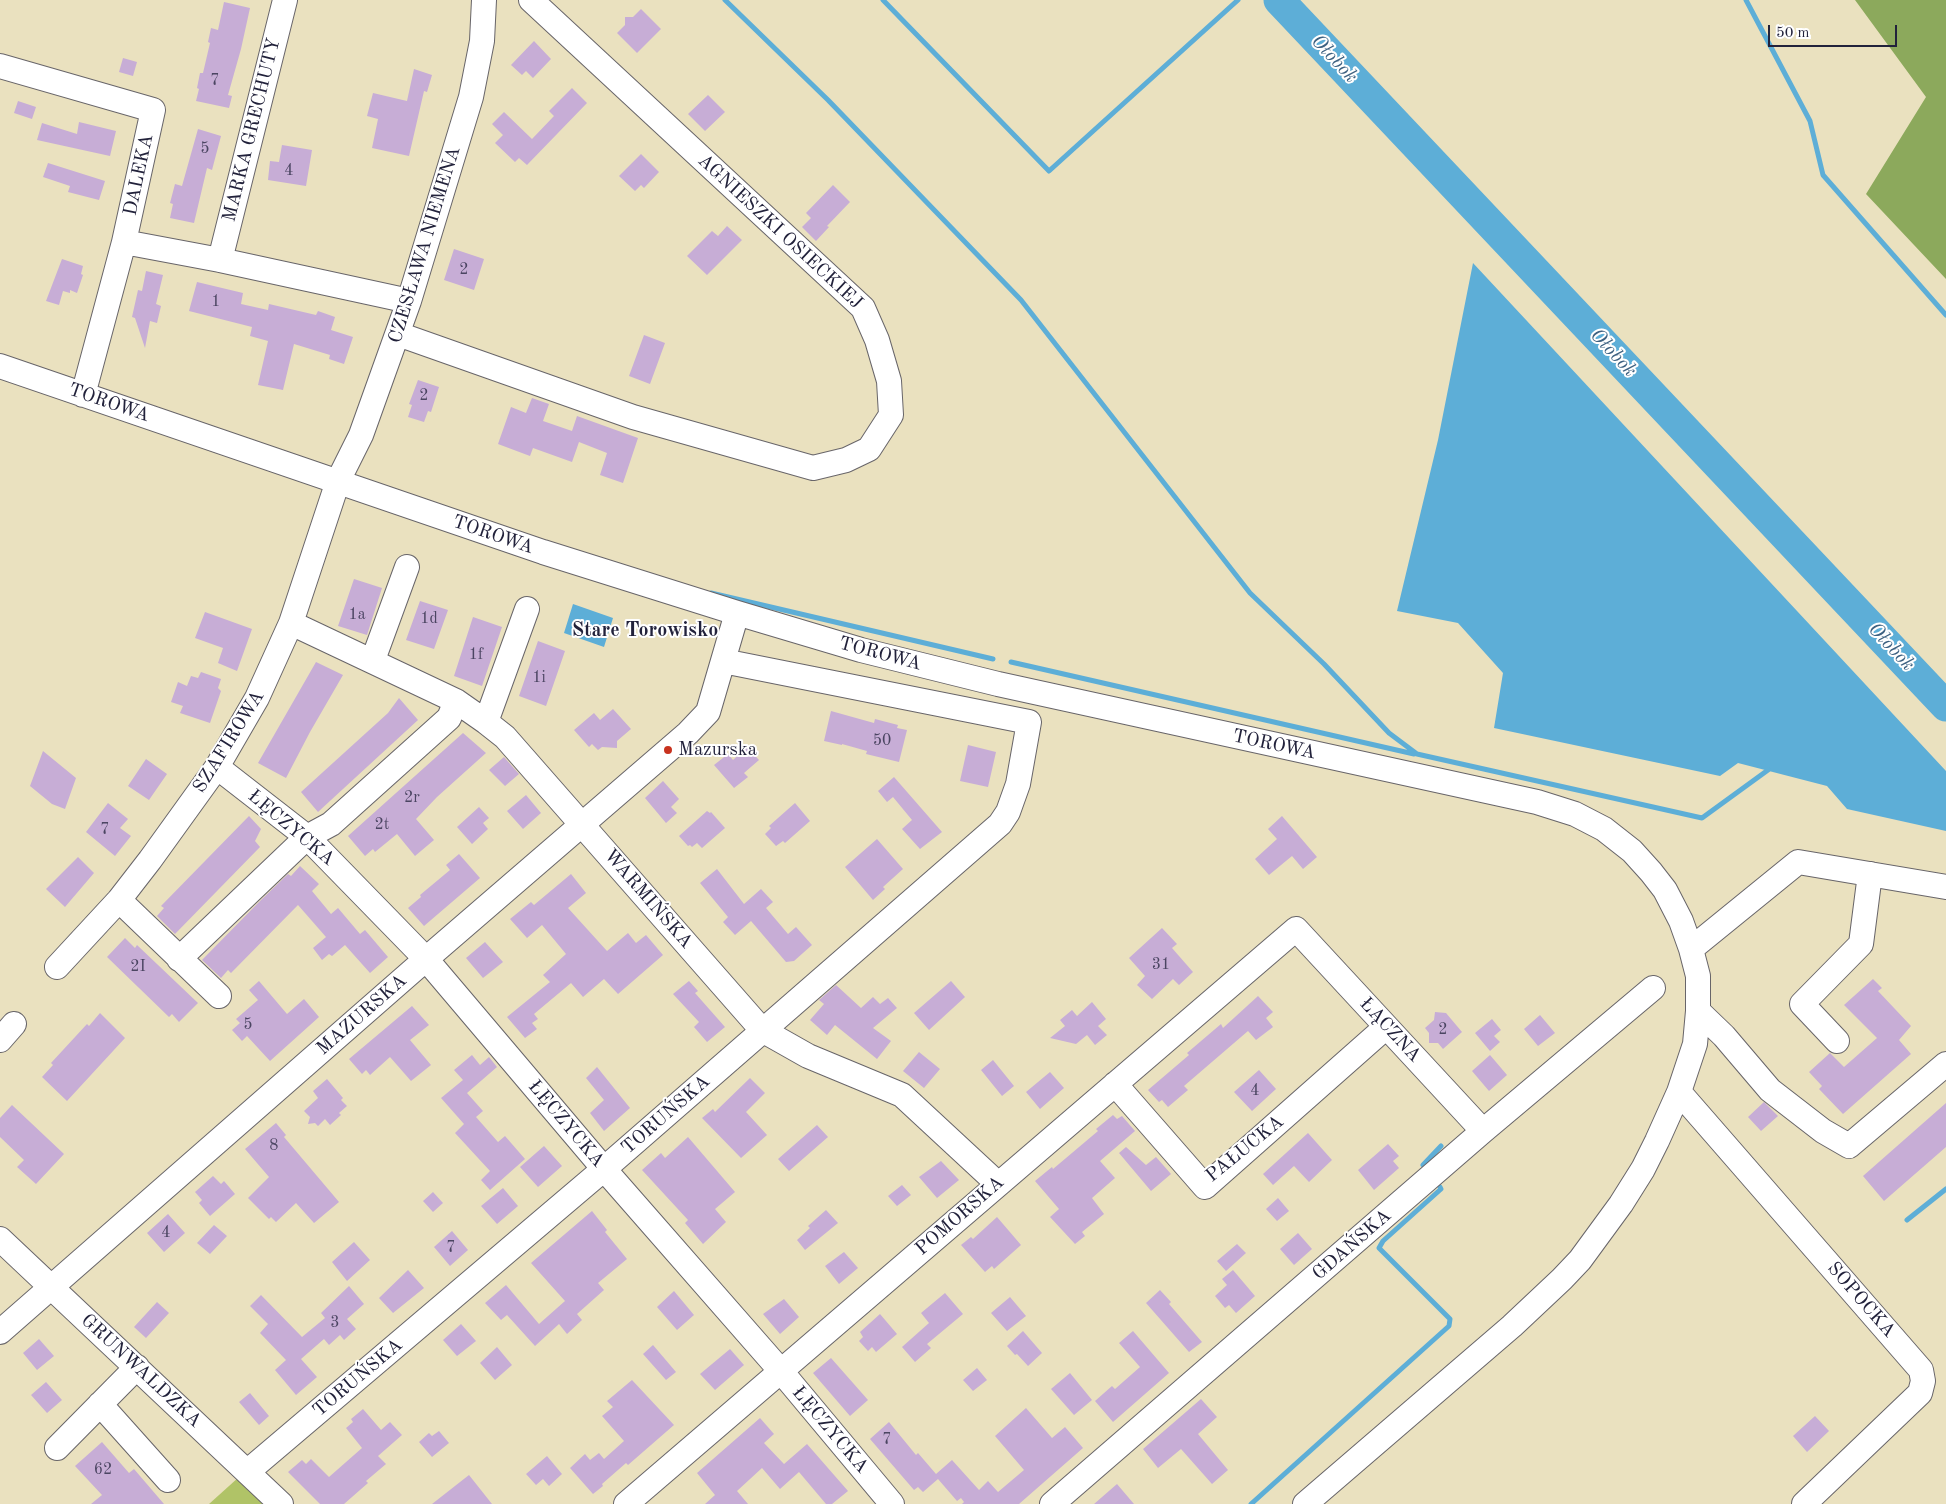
<!DOCTYPE html>
<html>
<head>
<meta charset="utf-8">
<style>
	body { margin:0 }
	#map { position:relative; width:1946px; height:1504px; overflow:hidden; background:#eae1bf; font-family:"Old Standard TT",serif }
	canvas { display:block }
	.scale { position:absolute; left:1768px; top:25px; width:129px; height:22px; box-sizing:border-box; border:2px solid #22223b; border-top:0; padding-left:6px; font-size:15px; line-height:18px; white-space:nowrap; color:#22223b; -webkit-text-stroke:4px #fff; paint-order:stroke }
</style>
</head>
<body>
<div id="map">
<canvas width="1946" height="1504"></canvas>
<div class="scale">50 m</div>
</div>
<script>
const ctx = document.querySelector('canvas').getContext('2d');
ctx.lineJoin = 'round';
function paint(path, color) { ctx.fillStyle = color; ctx.fill(path, 'evenodd'); }
const toPath = rows => new Path2D(rows.map(r => 'M' + r).join(''));
function trace(path, color, width, dash) { ctx.strokeStyle = color; ctx.lineWidth = width; ctx.lineCap = dash ? 'butt' : 'round'; ctx.setLineDash(dash || []); ctx.stroke(path); }
function write(font, color, halo, rows, align = 'center') {
  ctx.font = font + ' "Old Standard TT",serif'; ctx.lineWidth = 4; ctx.setLineDash([]); ctx.textBaseline = 'middle'; ctx.strokeStyle = halo; ctx.fillStyle = color; for (const [text, x, y, turn = 0] of rows) {
    ctx.save(); ctx.translate(x, y); ctx.rotate((+turn || 0) * Math.PI / 180); ctx.textAlign = isNaN(turn) ? turn : align; if (halo) ctx.strokeText(text, 0, 0); ctx.fillText(text, 0, 0); ctx.restore();
  }
}
const green = toPath([
	[239,1477,267,1504,209,1504]
]);
const forest = toPath([
	[1855,0,1946,0,1946,279,1866,194,1926,97]
]);
const water = toPath([
	[1473,263,1946,771,1946,831,1847,809,1827,786,1738,763,1720,776,1494,728,1503,673,1458,623,1397,611,1438,440],
	[573,604,613,618,604,647,564,633]
]);
const stream = toPath([
	[725,0,828,100,1021,300,1250,593,1324,664,1389,733,1417,754,1702,818,1768,770],
	[883,0,1049,171,1238,0],
	[1746,0,1810,121,1823,175,1946,315],
	[711,593,993,659],
	[1011,662,1414,754],
	[1423,1165,1441,1146],
	[1907,1220,1946,1189],
	[1251,1504,1449,1326,1450,1319,1379,1248,1383,1241,1441,1189,1440,1187]
]);
const river = toPath([
	[1279,0,1946,706]
]);
const building = toPath([
	[224,2,250,8,241,49,228,95,232,96,229,108,196,101,199,89,197,88,200,73,203,73,210,43,208,42,211,28,218,30],
	[641,9,661,29,637,53,617,33,625,25,625,17,633,17],
	[534,41,551,59,533,78,526,71,522,75,511,65],
	[123,58,137,62,133,76,119,72],
	[414,69,432,75,427,92,424,91,409,156,372,148,378,119,367,116,373,93,407,101],
	[572,88,587,103,527,165,519,158,515,162,495,143,503,135,492,124,504,112,532,139,554,116,549,111],
	[708,95,725,112,705,131,688,114],
	[18,101,36,107,32,119,14,113],
	[79,122,116,131,110,156,37,140,42,123,77,134],
	[198,129,221,136,212,170,207,168,194,223,170,218,173,204,170,203,175,184,182,186],
	[282,145,312,150,306,186,268,180,270,161,279,162],
	[641,154,659,172,644,188,641,185,635,191,619,176],
	[48,163,105,181,99,200,68,192,70,186,43,177],
	[833,185,850,202,827,226,829,227,816,241,802,227,811,218,806,213],
	[727,226,742,240,707,275,687,256,712,231,718,236],
	[454,249,484,259,474,290,444,280],
	[62,259,83,266,81,274,83,275,77,293,70,290,70,293,63,291,59,305,46,301],
	[146,271,163,275,156,304,161,306,157,323,150,321,145,348,135,318,132,317,138,290,142,291],
	[197,282,243,293,241,304,268,310,269,304,316,315,318,311,335,317,331,330,353,337,344,364,329,359,330,355,294,344,283,390,258,385,268,341,250,336,252,327,189,311],
	[644,335,665,343,650,384,629,376],
	[418,380,439,387,431,412,428,411,424,422,408,417,412,405,409,404],
	[532,398,549,404,543,421,572,431,577,416,638,438,623,483,600,475,607,453,579,442,572,462,533,448,530,456,498,444,511,407,526,413],
	[354,579,382,588,367,635,338,626],
	[420,601,448,610,434,649,406,640],
	[205,612,252,629,237,671,218,663,223,648,195,638],
	[473,617,502,627,482,686,454,676],
	[538,641,565,651,546,706,519,696],
	[316,662,343,675,310,732,286,778,258,763],
	[201,672,221,679,218,688,221,691,210,723,180,713,183,706,171,702,178,682,187,686,191,676,198,678],
	[399,698,418,720,318,812,301,792,388,713],
	[613,709,631,729,617,741,617,748,602,747,598,750,592,744,589,747,574,730,594,713,600,720],
	[831,711,874,723,875,719,898,725,897,728,907,730,899,762,866,754,867,751,842,744,842,745,824,741],
	[463,733,486,753,437,797,416,819,434,840,415,856,397,834,375,852,373,849,365,856,348,836],
	[968,745,996,752,988,787,960,781],
	[747,747,759,760,744,773,748,777,734,788,714,765,728,754,733,760],
	[43,751,76,778,65,809,52,804,30,786],
	[504,757,519,774,505,786,489,770],
	[146,759,167,774,149,800,128,786],
	[894,777,942,832,920,849,902,829,912,820,893,797,887,802,878,791],
	[663,781,679,799,671,807,677,813,666,823,645,798],
	[526,795,541,813,523,829,507,811],
	[108,803,128,819,120,828,131,836,115,856,86,832],
	[795,803,810,821,785,843,783,841,776,846,765,834,771,828,769,826],
	[479,807,489,818,483,823,488,829,472,844,457,827],
	[707,811,710,813,711,812,725,828,702,848,697,843,692,847,690,845,688,846,679,836],
	[249,816,261,829,255,841,260,847,175,934,157,916,164,908,161,906],
	[1282,816,1317,857,1303,869,1292,856,1269,875,1255,859,1277,839,1268,829],
	[877,839,903,869,883,887,885,889,873,900,845,867],
	[459,854,480,878,424,926,408,908,421,897,420,895,450,870,446,865],
	[78,857,94,873,65,907,46,889],
	[300,866,319,884,312,891,331,914,338,908,360,934,365,930,388,957,370,973,345,945,332,956,329,954,322,960,313,948,326,937,298,905,231,973,228,970,221,978,202,960,259,902,288,874,291,876],
	[717,869,744,904,761,889,773,902,766,908,788,934,796,927,812,945,794,961,786,962,751,921,735,935,723,922,728,917,700,883],
	[571,874,586,893,568,908,607,951,628,933,636,943,646,935,663,955,618,994,604,979,583,997,571,983,534,1014,538,1019,532,1023,537,1029,525,1038,507,1017,550,982,543,975,566,954,542,925,527,938,510,919,531,902,534,905],
	[1162,928,1177,944,1172,948,1193,972,1179,985,1173,979,1152,999,1137,985,1145,976,1129,958],
	[125,938,135,948,137,945,198,1003,179,1022,172,1014,169,1017,107,957],
	[485,942,503,962,483,978,466,958],
	[1873,979,1882,988,1878,991,1911,1026,1899,1040,1911,1054,1843,1114,1819,1089,1822,1086,1809,1072,1830,1053,1844,1067,1877,1038,1844,1005],
	[259,981,287,1014,304,999,319,1017,270,1061,247,1036,242,1041,232,1030,240,1023,236,1019,258,1000,249,990],
	[689,981,698,991,695,993,725,1027,707,1042,694,1027,699,1022,673,994],
	[951,981,965,997,929,1030,914,1013],
	[836,985,861,1008,873,997,880,1004,888,998,897,1008,873,1028,891,1041,877,1059,835,1025,827,1035,810,1020,824,1004,819,1000],
	[1258,996,1273,1012,1266,1018,1273,1027,1256,1040,1248,1031,1184,1086,1188,1090,1168,1107,1162,1100,1159,1102,1148,1090,1189,1055,1187,1053,1221,1024,1223,1028],
	[1092,1002,1106,1019,1098,1026,1107,1035,1095,1045,1087,1035,1076,1044,1050,1038,1065,1026,1060,1020,1072,1010,1077,1016],
	[412,1006,429,1025,410,1040,431,1065,411,1081,390,1057,370,1075,366,1070,362,1074,349,1059],
	[1435,1012,1446,1013,1462,1032,1443,1049,1438,1043,1429,1043,1429,1033,1425,1028,1434,1020],
	[100,1013,125,1038,67,1101,42,1077,53,1065,51,1063,87,1024,89,1026],
	[1540,1015,1555,1033,1538,1046,1524,1029],
	[1492,1019,1501,1030,1494,1036,1500,1042,1490,1051,1475,1033],
	[919,1052,940,1069,924,1088,903,1071],
	[472,1055,480,1065,489,1057,497,1067,467,1093,483,1111,476,1117,498,1142,505,1136,525,1159,490,1190,481,1180,490,1171,455,1133,464,1124,441,1098,463,1080,454,1070],
	[1490,1055,1507,1075,1489,1091,1472,1071],
	[993,1060,1014,1086,1002,1096,981,1070],
	[597,1067,630,1108,604,1131,590,1113,604,1100,586,1078],
	[1259,1070,1276,1089,1252,1111,1234,1092],
	[1050,1072,1064,1088,1040,1109,1026,1092],
	[750,1078,765,1093,746,1112,767,1135,741,1158,702,1118,713,1109,715,1112],
	[327,1079,343,1098,341,1100,347,1106,339,1113,341,1115,330,1125,325,1119,318,1126,315,1123,308,1124,310,1117,304,1111,318,1098,313,1091],
	[1764,1102,1778,1116,1761,1131,1748,1117],
	[1946,1103,1946,1147,1884,1201,1863,1176],
	[12,1105,64,1154,36,1184,17,1167,24,1160,0,1137,0,1118],
	[1113,1115,1117,1119,1122,1116,1135,1131,1100,1161,1115,1178,1092,1198,1104,1214,1082,1232,1085,1236,1075,1244,1050,1217,1059,1209,1035,1181,1052,1167,1053,1169,1098,1131,1096,1129],
	[276,1123,286,1135,284,1137,339,1202,314,1223,296,1203,276,1222,271,1217,269,1219,248,1198,269,1177,245,1149],
	[817,1125,828,1137,789,1171,778,1159],
	[1308,1133,1332,1160,1309,1182,1294,1166,1273,1185,1263,1174],
	[688,1137,735,1192,715,1209,726,1222,703,1244,685,1223,688,1220,642,1170,661,1153,665,1158],
	[1388,1144,1399,1156,1393,1161,1399,1168,1374,1190,1358,1170],
	[544,1146,562,1166,538,1187,520,1167],
	[1126,1147,1146,1165,1156,1157,1171,1174,1151,1191,1119,1153],
	[941,1161,959,1180,937,1198,919,1177],
	[213,1176,221,1184,224,1181,235,1194,210,1216,199,1203,202,1200,195,1192],
	[902,1185,911,1195,897,1206,888,1196],
	[503,1188,518,1206,497,1224,481,1206],
	[433,1192,443,1203,433,1212,423,1201],
	[1278,1198,1289,1211,1277,1221,1266,1209],
	[826,1210,838,1223,805,1250,797,1240,810,1228,808,1226],
	[592,1211,607,1230,605,1232,627,1259,598,1283,604,1290,577,1314,582,1320,567,1334,559,1324,535,1346,507,1315,501,1320,485,1303,506,1285,539,1324,565,1301,531,1263],
	[168,1214,185,1233,164,1252,147,1233],
	[997,1217,1021,1245,994,1269,992,1266,985,1272,961,1245,971,1237,973,1239],
	[214,1225,227,1236,210,1254,197,1243],
	[452,1231,468,1250,450,1266,434,1247],
	[1298,1233,1312,1249,1294,1265,1280,1249],
	[354,1242,370,1260,347,1281,332,1262],
	[1237,1244,1246,1253,1226,1271,1217,1261],
	[844,1252,858,1268,839,1284,825,1266],
	[408,1270,424,1288,393,1313,379,1298],
	[1233,1270,1255,1296,1236,1313,1229,1305,1225,1308,1215,1296,1227,1285,1222,1279],
	[349,1286,364,1304,347,1319,356,1329,344,1340,340,1335,329,1345,324,1339,301,1359,317,1377,296,1395,275,1370,286,1360,260,1333,268,1324,250,1306,261,1295,302,1337,325,1318,321,1313],
	[1160,1290,1171,1302,1169,1304,1202,1342,1189,1352,1146,1303],
	[674,1291,694,1315,677,1330,657,1307],
	[945,1293,963,1314,927,1344,931,1348,915,1362,902,1347,929,1323,921,1313],
	[1010,1297,1026,1316,1007,1331,991,1313],
	[784,1299,799,1317,780,1334,763,1314],
	[157,1302,169,1313,146,1338,134,1327],
	[880,1314,897,1334,876,1352,872,1347,868,1351,859,1341,863,1337,860,1332],
	[461,1324,476,1341,457,1356,443,1340],
	[1023,1331,1042,1353,1028,1366,1017,1354,1015,1355,1007,1346],
	[1133,1331,1169,1373,1113,1422,1095,1401,1112,1386,1115,1389,1140,1367,1119,1343],
	[39,1339,54,1356,37,1370,23,1353],
	[653,1345,676,1372,666,1380,643,1354],
	[497,1347,512,1365,495,1380,480,1363],
	[730,1349,744,1365,715,1390,700,1374],
	[831,1358,868,1400,850,1416,813,1373],
	[977,1368,987,1380,973,1391,963,1380],
	[1070,1373,1092,1400,1074,1415,1051,1389],
	[632,1380,674,1425,628,1465,626,1463,602,1484,603,1486,593,1494,570,1468,585,1454,590,1460,599,1453,604,1459,624,1441,602,1416,613,1407,607,1401],
	[46,1382,62,1400,47,1413,31,1395],
	[250,1393,269,1416,259,1425,239,1402],
	[1201,1399,1217,1417,1198,1434,1228,1470,1212,1484,1181,1449,1158,1468,1143,1449],
	[1026,1408,1052,1438,1065,1427,1083,1448,1019,1504,962,1504,964,1502,961,1498,957,1501,938,1479,923,1492,918,1487,914,1490,870,1439,889,1422,916,1455,918,1453,936,1474,952,1460,979,1490,988,1481,998,1492,1024,1470,995,1436],
	[363,1409,381,1430,390,1422,402,1435,378,1456,386,1464,366,1481,368,1483,344,1504,320,1504,288,1472,302,1460,306,1464,311,1459,329,1477,362,1448,346,1428,353,1422,351,1419],
	[1815,1416,1829,1431,1807,1452,1793,1436],
	[760,1418,774,1434,764,1443,784,1464,807,1444,848,1491,832,1504,826,1504,799,1472,780,1489,762,1468,737,1491,748,1504,705,1504,715,1495,697,1473],
	[439,1431,449,1443,432,1457,419,1442,429,1433,432,1436],
	[102,1442,129,1473,134,1469,164,1504,91,1504,102,1495,75,1466],
	[547,1456,562,1474,549,1486,543,1479,536,1485,526,1474],
	[469,1475,492,1504,432,1504],
	[1117,1484,1134,1504,1094,1504]
]);
const minor = toPath([
	[0,66,153,110,124,242,83,395],
	[124,242,220,260,409,301],
	[220,260,285,0],
	[398,334,633,417,813,468,846,460,869,449,891,415,889,381,877,340,863,308,531,0],
	[0,366,543,552,737,613,861,650,998,684,1537,802,1575,814,1604,829,1632,851,1651,872,1665,890,1681,921,1691,949,1698,976,1698,1011,1695,1044,1679,1092,1657,1141,1643,1169,1621,1204,1580,1260,1562,1279,1512,1326,1305,1504],
	[291,623,456,701,486,722,505,737,762,1030,808,1056,902,1095,998,1184],
	[373,660,407,567],
	[486,722,527,609],
	[217,767,307,837,426,959,604,1169,780,1370,892,1504],
	[119,900,219,996],
	[1691,949,1798,862,1946,887],
	[179,959,307,837,331,824,449,718,456,701],
	[57,967,119,900,150,860,217,767,257,698,291,623,338,481,361,435,409,301,471,97,482,41,484,0],
	[1698,1011,1724,1036,1770,1090,1823,1131,1849,1146,1946,1064],
	[0,1040,14,1024],
	[1837,1041,1802,1004,1861,944,1870,874],
	[1115,1084,1205,1187,1386,1027],
	[1679,1092,1921,1370,1923,1381,1920,1393,1804,1504],
	[0,1239,281,1504],
	[0,1332,426,959,688,733,708,712,737,613],
	[100,1404,168,1480],
	[57,1448,137,1367],
	[247,1472,604,1169,1000,824,1008,812,1018,784,1029,722,723,661],
	[626,1504,1296,929,1483,1131],
	[1052,1504,1483,1131,1653,988]
]);
const markers = [
	[668,750,5,"#c8321e"]
];
const numberNames = [
	["7",215,81],
	["5",205,149],
	["4",289,171],
	["2",464,270],
	["1",216,302],
	["2",424,396],
	["1a",357,615],
	["1d",429,619],
	["1f",476,655],
	["1i",539,678],
	["50",882,741],
	["2r",412,798],
	["2t",382,825],
	["7",105,830],
	["31",1161,965],
	["2I",138,967],
	["5",248,1025],
	["2",1443,1030],
	["4",1255,1091],
	["8",274,1146],
	["4",166,1233],
	["7",451,1248],
	["3",335,1323],
	["7",887,1440],
	["62",103,1470]
];
const streetNames = [
	["MARKA GRECHUTY",252,130,-76],
	["DALEKA",139,175,-78],
	["AGNIESZKI OSIECKIEJ",780,232,43],
	["CZESŁAWA NIEMENA",425,245,-73],
	["TOROWA",109,403,19],
	["TOROWA",493,535,19],
	["TOROWA",880,654,15],
	["SZAFIROWA",229,742,-58],
	["TOROWA",1274,745,12],
	["ŁĘCZYCKA",291,828,40],
	["WARMIŃSKA",648,899,49],
	["MAZURSKA",362,1015,-41],
	["ŁĄCZNA",1390,1030,47],
	["TORUŃSKA",666,1115,-41],
	["ŁĘCZYCKA",566,1124,50],
	["PAŁUCKA",1245,1149,-39],
	["POMORSKA",960,1216,-41],
	["GDAŃSKA",1352,1245,-41],
	["SOPOCKA",1861,1300,49],
	["GRUNWALDZKA",141,1371,43],
	["TORUŃSKA",358,1378,-40],
	["ŁĘCZYCKA",830,1430,50]
];
const poiNames = [
	["Mazurska",678,750]
];
const waterNames = [
	["Ołobok",1334,59,47],
	["Ołobok",1613,353,47],
	["Ołobok",1891,647,47]
];
const neighbourhoodNames = [
	["Stare Torowisko",645,631]
];
paint(green, '#b0c367');
paint(forest, '#8ca95c');
paint(water, '#5daed7');
trace(stream, '#5daed7', 5);
trace(river, '#5daed7', 31);
paint(building, '#c7add6');
trace(minor, '#686569', 26);
trace(minor, '#fff', 24);
for (const [x, y, r, color] of markers) { const dot = new Path2D(); dot.arc(x, y, r, 0, 2 * Math.PI); ctx.fillStyle = color; ctx.fill(dot); trace(dot, '#fff', 2); }
write('16px', '#4b4562', null, numberNames);
write('19px', '#22223b', '#fff', streetNames);
write('19px', '#22223b', '#fff', poiNames, 'left');
write('italic 20px', '#3d6181', '#fff', waterNames);
write('bold 20px', '#22223b', '#fff', neighbourhoodNames);
</script>
</body>
</html>
